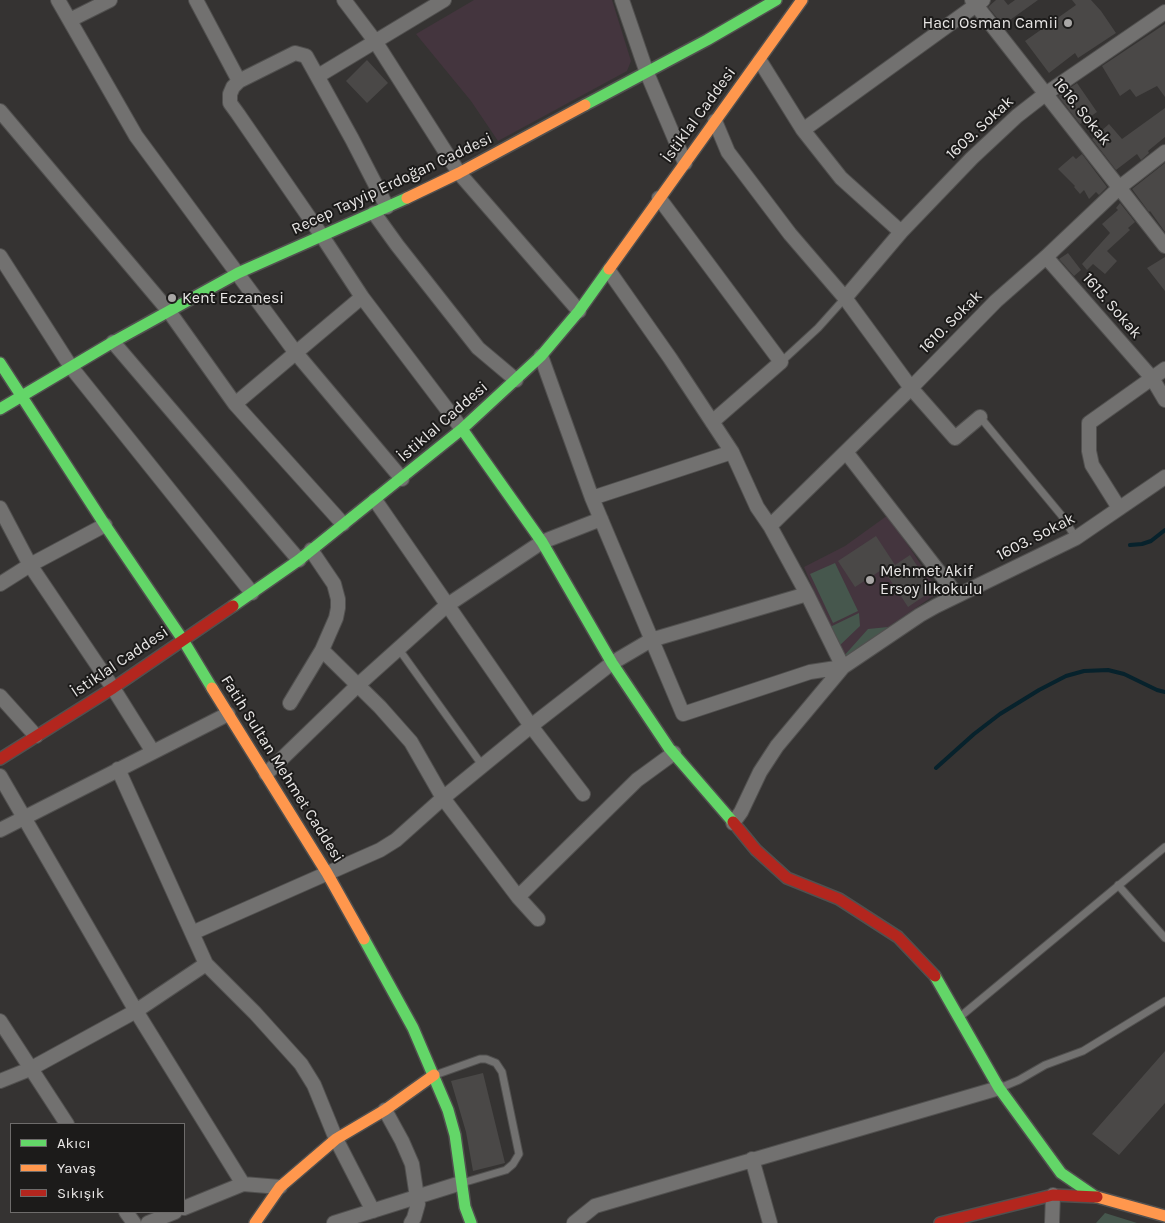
<!DOCTYPE html>
<html>
<head>
<meta charset="utf-8">
<style>
	body { margin:0 }
	#map { position:relative; width:1165px; height:1223px; overflow:hidden; background:#353332; font-family:Karla,sans-serif }
	canvas { display:block }
	.legend { position:absolute; left:10px; top:1123px; width:175px; height:90px; box-sizing:border-box; background:#1c1b1a; border:1px solid #6e6c6b; margin:0; padding:6px 9px; list-style:none; font-size:15px; color:#e8e6e5 }
	.legend li { display:flex; align-items:center; gap:10px; height:25px }
	.legend b { width:25px; border:1px solid #6e6c6b }
</style>
</head>
<body>
<div id="map">
<canvas width="1165" height="1223"></canvas>
<ul class="legend">
<li><b style="height:6px;background:#63d668"></b>Akıcı</li>
<li><b style="height:6px;background:#ff974d"></b>Yavaş</li>
<li><b style="height:6px;background:#b3261e"></b>Sıkışık</li>
</ul>
</div>
<script>
const ctx = document.querySelector('canvas').getContext('2d');
ctx.lineJoin = 'round';
function paint(path, color) { ctx.fillStyle = color; ctx.fill(path, 'evenodd'); }
const toPath = rows => new Path2D(rows.map(r => 'M' + r).join(''));
function trace(path, color, width, dash) { ctx.strokeStyle = color; ctx.lineWidth = width; ctx.lineCap = dash ? 'butt' : 'round'; ctx.setLineDash(dash || []); ctx.stroke(path); }
function write(font, color, halo, rows, align = 'center') {
  ctx.font = font + ' Karla,sans-serif'; ctx.lineWidth = 4; ctx.setLineDash([]); ctx.textBaseline = 'middle'; ctx.strokeStyle = halo; ctx.fillStyle = color; for (const [text, x, y, turn = 0] of rows) {
    ctx.save(); ctx.translate(x, y); ctx.rotate((+turn || 0) * Math.PI / 180); ctx.textAlign = isNaN(turn) ? turn : align; if (halo) ctx.strokeText(text, 0, 0); ctx.fillText(text, 0, 0); ctx.restore();
  }
}
const education = toPath([
	[474,0,612,0,631,61,627,71,498,141,471,101,416,34],
	[888,515,939,592,888,627,845,664,804,567,845,546]
]);
const green = toPath([
	[835,563,858,611,833,623,810,574],
	[859,613,860,626,838,647,830,627],
	[888,627,845,664,843,657,868,629],
	[1105,1213,1137,1223,1096,1223]
]);
const stream = toPath([
	[1130,545,1142,544,1151,541,1165,530],
	[936,768,974,734,1000,714,1039,690,1066,676,1084,671,1108,670,1124,674,1157,690,1165,692]
]);
const building = toPath([
	[996,0,1004,0,1008,5,1015,0,1038,0,1003,25,988,7],
	[1072,0,1091,0,1101,11,1116,33,1078,58,1075,53,1049,73,1025,41,1076,5],
	[1165,24,1165,97,1157,86,1136,97,1130,89,1120,96,1102,66],
	[367,60,388,83,367,103,346,81],
	[1077,83,1097,112,1080,124,1058,96],
	[1165,108,1165,137,1148,151,1149,153,1141,160,1137,154,1116,170,1092,139,1109,124,1122,139],
	[1082,154,1107,187,1099,195,1096,192,1089,199,1084,190,1080,194,1074,187,1075,186,1058,169,1073,156,1076,159],
	[1165,163,1165,232,1150,211,1149,212,1132,189],
	[1120,203,1135,222,1128,228,1130,230,1107,251,1117,261,1105,274,1093,264,1087,270,1082,264,1110,233,1102,224,1118,210,1116,208],
	[1068,253,1081,270,1074,276,1059,259],
	[1165,257,1165,291,1147,268],
	[876,536,895,565,910,555,933,590,908,607,883,569,855,587,838,561],
	[1165,1051,1165,1103,1119,1155,1092,1134],
	[483,1073,505,1163,473,1171,466,1132,451,1081]
]);
const lane = toPath([
	[781,362,818,328,845,298],
	[980,417,1062,516,1076,538],
	[398,648,482,765],
	[1118,885,1165,938],
	[961,1016,1165,847],
	[435,1075,480,1059,486,1059,496,1063,502,1072,519,1154,513,1164,506,1170,462,1183],
	[1000,1088,1019,1080,1045,1065,1083,1051,1165,1001]
]);
const street = toPath([
	[58,0,136,136,296,353,402,479],
	[196,0,239,81],
	[344,0,375,41,459,173,579,311],
	[622,0,647,73,685,163],
	[972,0,1165,246],
	[70,20,110,0],
	[760,61,803,130,841,178,901,232],
	[318,76,444,0],
	[0,111,168,310,235,404,343,524],
	[715,121,728,152,790,234,845,298,911,388,955,438,980,417],
	[803,130,983,0],
	[659,198,781,362,712,422],
	[387,207,352,139,306,56,295,53,239,81,233,87,230,94,230,103,238,114,322,236,362,297,462,429],
	[374,213,397,245,478,348,516,380],
	[0,256,71,367,252,593],
	[1046,257,1152,378,1165,400],
	[609,271,670,358,732,452,757,507,770,526,807,594,843,667],
	[845,298,901,232,972,158,1017,116,1044,95,1165,12],
	[113,342,299,560],
	[541,356,592,498,683,714,810,672,843,667],
	[235,404,362,297],
	[846,452,957,595],
	[592,498,732,452],
	[375,500,531,726,583,794],
	[0,508,30,565,113,688,153,752],
	[1119,508,1092,465,1089,451,1089,423,1165,369],
	[770,526,911,388,996,301,1046,257,1120,187,1165,152],
	[0,584,30,565,105,525],
	[322,650,380,707,411,742,443,798,518,897,538,919],
	[0,696,36,736],
	[290,703,322,650,336,618,338,608,338,599,334,584,311,550],
	[266,774,358,685,446,606,542,542,601,519],
	[0,776,136,1011,206,964,118,769],
	[733,823,741,812,760,772,777,746,843,667,920,615,936,606,1076,538,1165,477],
	[0,830,228,714],
	[518,897,637,780,674,753],
	[192,933,380,850,396,840,443,798,531,726,612,663,651,640,807,594],
	[206,964,255,1013,301,1064,314,1085,336,1139,373,1211],
	[0,1021,67,1124],
	[0,1081,30,1069,136,1011,243,1184],
	[385,1110,402,1141,412,1164,418,1204,414,1218,411,1223],
	[752,1159,770,1223],
	[184,1208,243,1184,280,1187],
	[126,1212,134,1223],
	[148,1223,175,1212],
	[334,1223,461,1183],
	[574,1223,595,1206,999,1088],
	[1052,1223,1053,1195]
]);
const fast = toPath([
	[585,105,707,40,776,0],
	[0,363,105,525,183,640,212,688],
	[0,409,113,342,238,273,407,198],
	[462,429,542,542,612,663,669,748,733,822],
	[233,606,299,560,462,429,541,356,579,311,609,269],
	[364,939,413,1028,448,1110,455,1135,465,1207,471,1223],
	[935,976,999,1088,1061,1173,1096,1197]
]);
const slow = toPath([
	[407,198,459,173,585,105],
	[609,269,802,0],
	[212,688,327,873,364,939],
	[1097,1197,1165,1216],
	[255,1223,280,1187,336,1139,385,1110,434,1075]
]);
const jam = toPath([
	[0,759,113,688,233,606],
	[733,822,756,850,787,878,839,899,898,937,935,976],
	[940,1223,1053,1195,1097,1197]
]);
const markers = [
	[1068,23,5,"#a9a7a6"],
	[172,298,5,"#a9a7a6"],
	[870,580,5,"#a9a7a6"]
];
const poiNames = [
	["Hacı Osman Camii",1058,23,"right"],
	["Kent Eczanesi",182,298],
	["Mehmet Akif",880,571],
	["Ersoy İlkokulu",880,589]
];
const streetNames = [
	["1616. Sokak",1082,112,51],
	["İstiklal Caddesi",699,115,-54],
	["1609. Sokak",980,128,-43],
	["Recep Tayyip Erdoğan Caddesi",392,184,-25],
	["1615. Sokak",1112,306,49],
	["1610. Sokak",951,322,-45],
	["İstiklal Caddesi",443,422,-41],
	["1603. Sokak",1036,537,-27],
	["İstiklal Caddesi",120,662,-34],
	["Fatih Sultan Mehmet Caddesi",282,769,58]
];
paint(education, '#44353e');
paint(green, '#46574d');
trace(stream, '#07222c', 4);
paint(building, '#4a4847');
trace(lane, '#51504f', 9);
trace(street, '#51504f', 16);
trace(fast, '#51504f', 14);
trace(slow, '#51504f', 14);
trace(jam, '#51504f', 14);
trace(lane, '#727170', 7);
trace(street, '#727170', 14);
trace(fast, '#63d668', 11);
trace(slow, '#ff974d', 11);
trace(jam, '#b3261e', 11);
for (const [x, y, r, color] of markers) { const dot = new Path2D(); dot.arc(x, y, r, 0, 2 * Math.PI); ctx.fillStyle = color; ctx.fill(dot); trace(dot, '#1c1b1a', 2); }
write('16px', '#e8e6e5', '#1c1b1a', poiNames, 'left');
write('16px', '#e8e6e5', '#1c1b1a', streetNames);
</script>
</body>
</html>
